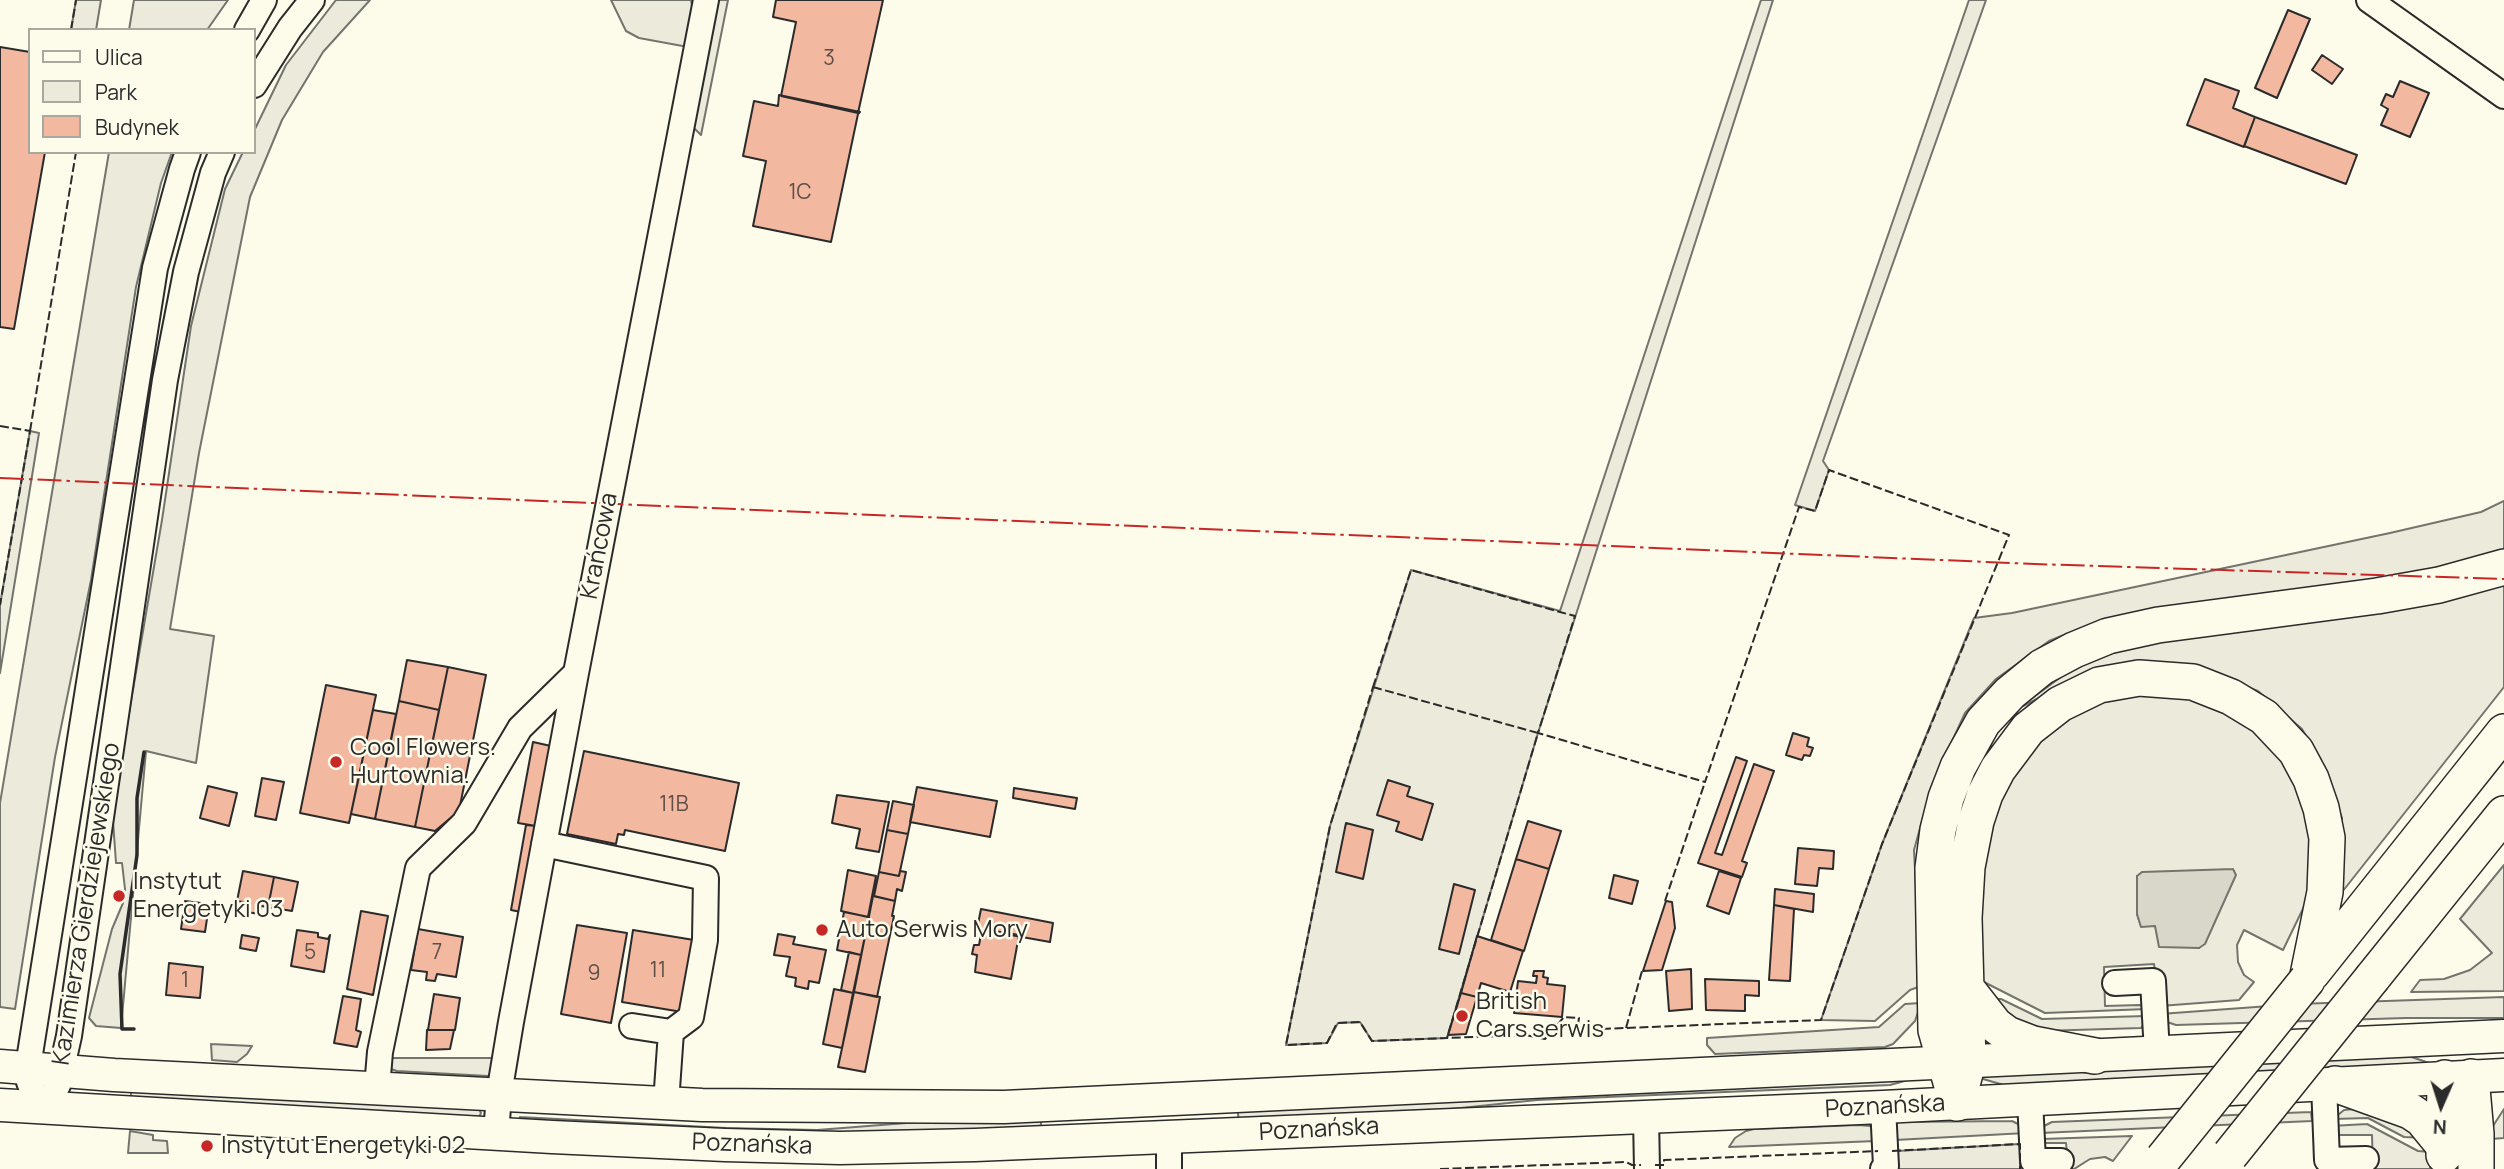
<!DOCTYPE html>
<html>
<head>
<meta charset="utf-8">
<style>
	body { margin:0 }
	#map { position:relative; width:2504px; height:1169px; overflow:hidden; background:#fdfbea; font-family:Manrope,sans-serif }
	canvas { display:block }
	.legend { position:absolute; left:28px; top:28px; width:228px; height:126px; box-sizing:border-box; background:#fdfbea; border:2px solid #a9a89e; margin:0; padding:9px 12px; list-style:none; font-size:21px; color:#2b2b2b }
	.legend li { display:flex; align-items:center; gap:14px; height:35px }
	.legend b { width:35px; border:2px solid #a9a89e }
	.north { position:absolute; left:2406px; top:1071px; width:70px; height:70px; -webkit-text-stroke:5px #fdfbea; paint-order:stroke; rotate:183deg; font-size:19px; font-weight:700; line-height:28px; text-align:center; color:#2b2b2b }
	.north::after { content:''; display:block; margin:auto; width:24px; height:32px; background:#2b2b2b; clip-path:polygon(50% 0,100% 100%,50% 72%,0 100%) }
</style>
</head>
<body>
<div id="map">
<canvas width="2504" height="1169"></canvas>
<ul class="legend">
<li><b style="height:9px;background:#fdfbea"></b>Ulica</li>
<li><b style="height:19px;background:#ecebdb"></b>Park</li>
<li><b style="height:19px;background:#f2b8a0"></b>Budynek</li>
</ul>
<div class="north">N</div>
</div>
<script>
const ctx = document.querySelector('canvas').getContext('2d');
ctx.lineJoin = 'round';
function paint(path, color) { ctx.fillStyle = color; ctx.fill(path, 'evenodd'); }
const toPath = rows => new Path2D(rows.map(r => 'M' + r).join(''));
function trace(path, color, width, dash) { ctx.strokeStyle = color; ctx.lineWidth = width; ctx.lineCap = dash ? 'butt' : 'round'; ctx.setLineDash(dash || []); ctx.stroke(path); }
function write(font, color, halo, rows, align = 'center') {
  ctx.font = font + ' Manrope,sans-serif'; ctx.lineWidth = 5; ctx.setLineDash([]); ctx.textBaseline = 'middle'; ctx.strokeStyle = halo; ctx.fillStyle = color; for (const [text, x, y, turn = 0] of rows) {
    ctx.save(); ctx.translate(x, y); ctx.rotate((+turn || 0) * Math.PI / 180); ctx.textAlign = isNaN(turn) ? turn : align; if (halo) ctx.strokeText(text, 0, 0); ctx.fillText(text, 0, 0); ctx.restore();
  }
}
const green = toPath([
	[76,0,101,0,96,30,71,30,76,0],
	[134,0,228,0,207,30,129,30,134,0],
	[336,0,370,0,323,52,282,120,250,197,199,453,170,629,214,636,196,763,146,751,121,1028,96,1026,89,1018,112,929,123,903,125,889,122,863,116,863,113,821,116,789,162,520,191,326,225,189,243,152,254,152,254,131,286,65,336,0],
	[611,0,691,0,694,16,688,47,639,38,626,31,611,0],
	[717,0,728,0,701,135,693,127,717,0],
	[1761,0,1773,0,1538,733,1447,1038,1372,1041,1360,1022,1338,1023,1327,1043,1286,1045,1330,826,1411,570,1560,611,1761,0],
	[1969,0,1986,0,1823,461,1829,470,1815,511,1795,505,1969,0],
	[109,152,172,152,161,183,136,287,91,580,55,757,15,1009,0,1007,0,803,109,152],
	[30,431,39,433,0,673,0,605,30,431],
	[2504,501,2504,552,2428,572,2089,625,2049,641,1996,679,1965,713,1932,785,1914,850,1921,986,1910,990,1875,1021,1821,1020,1882,844,1974,618,2012,613,2390,533,2481,512,2504,501],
	[2504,581,2504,687,2335,901,2342,818,2323,765,2302,729,2258,691,2209,672,2073,681,2017,709,2083,661,2155,641,2504,581],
	[2142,694,2197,695,2245,718,2275,746,2310,811,2314,886,2283,950,2244,930,2237,945,2238,962,2244,975,2254,982,2239,1000,2160,1006,2154,964,2104,967,2105,1006,2140,1005,2147,1009,2045,1013,1978,979,1980,861,1994,799,2026,749,2056,724,2091,705,2142,694],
	[2137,876,2199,948,2158,934,2155,926,2141,926,2137,914,2137,876],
	[2504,865,2504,991,2411,992,2420,980,2444,979,2470,970,2492,953,2460,919,2504,865],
	[2504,997,2504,1018,2406,1018,2176,1025,2164,1021,2160,1014,2297,1004,2504,997],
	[1984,999,2001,999,2042,1019,2146,1016,2146,1022,2141,1028,2041,1031,2028,1029,1984,999],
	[1921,1003,1915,1021,1893,1044,1885,1047,1715,1054,1707,1045,1707,1038,1879,1027,1905,1004,1921,1003],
	[211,1044,252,1046,247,1054,237,1062,212,1060,211,1044],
	[2403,1054,2432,1064,2004,1085,1983,1079,1981,1076,2403,1054],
	[386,1058,500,1058,494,1073,488,1076,397,1071,388,1068,386,1058],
	[1908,1080,1890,1085,1537,1100,1432,1111,1239,1121,1237,1107,1908,1080],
	[131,1086,479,1109,481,1113,478,1119,131,1102,131,1086],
	[2373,1107,2425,1138,2404,1137,2368,1118,2333,1119,2344,1110,2373,1107],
	[2504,1109,2504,1138,2491,1139,2493,1126,2504,1109],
	[2311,1112,2312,1121,2040,1133,2044,1126,2052,1122,2311,1112],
	[520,1117,726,1128,817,1130,945,1120,1041,1121,1041,1124,1040,1128,830,1136,519,1121,520,1117],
	[2012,1121,2024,1127,2026,1133,1895,1140,1894,1126,1898,1122,2012,1121],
	[2367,1124,2418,1151,2431,1152,2430,1169,2373,1169,2372,1135,2339,1135,2334,1134,2331,1126,2367,1124],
	[1859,1125,1870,1126,1875,1129,1876,1141,1729,1147,1735,1138,1746,1131,1754,1129,1859,1125],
	[130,1131,153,1135,153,1140,167,1141,168,1153,128,1153,130,1131],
	[2132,1136,2113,1161,2105,1157,2090,1159,2074,1169,2061,1169,2068,1162,2066,1143,2044,1143,2042,1139,2132,1136],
	[2020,1144,2020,1169,1897,1169,1897,1151,2020,1144]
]);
const water = toPath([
	[2233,869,2236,875,2205,944,2199,948,2159,947,2155,926,2141,927,2137,914,2137,876,2142,872,2233,869]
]);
const building = toPath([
	[776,0,883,0,858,113,781,96,796,22,773,17,776,0],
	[2288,10,2310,19,2277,98,2255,88,2288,10],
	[0,47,30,52,30,152,45,152,14,329,0,327,0,47],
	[2322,55,2343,69,2332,84,2312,70,2322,55],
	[2205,79,2239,91,2233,108,2255,117,2244,147,2187,125,2205,79],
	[2400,81,2429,93,2410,137,2381,125,2388,109,2381,105,2386,94,2393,97,2400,81],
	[779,95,860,112,858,114,831,242,753,226,766,161,743,156,754,101,778,106,779,95],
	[2255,117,2357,155,2346,184,2244,146,2255,117],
	[407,660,448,667,439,710,399,701,407,660],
	[448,667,486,675,459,811,435,831,415,827,448,667],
	[326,685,376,695,349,823,300,813,326,685],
	[399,701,439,710,415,827,375,819,399,701],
	[373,710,396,714,375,819,351,814,373,710],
	[1793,733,1809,738,1807,746,1813,748,1810,756,1804,755,1802,760,1786,755,1793,733],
	[533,742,551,746,536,826,518,823,533,742],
	[584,751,739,783,725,851,625,830,624,835,618,834,616,844,567,834,584,751],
	[1736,757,1747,761,1715,853,1722,855,1754,764,1774,771,1742,861,1747,863,1742,877,1698,863,1736,757],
	[262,778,284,782,276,820,255,816,262,778],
	[1388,780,1410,787,1407,796,1433,804,1422,840,1396,831,1399,822,1377,815,1388,780],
	[208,786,237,793,229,826,200,818,208,786],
	[917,787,997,801,990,837,910,822,917,787],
	[1014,788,1077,798,1075,809,1013,798,1014,788],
	[837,795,889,802,879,852,856,848,860,829,832,823,837,795],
	[893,801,914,805,908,834,887,830,893,801],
	[1528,821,1561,831,1549,869,1516,859,1528,821],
	[1346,823,1373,830,1363,879,1336,872,1346,823],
	[526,825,536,826,521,912,511,910,526,825],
	[887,830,908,834,899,876,879,872,887,830],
	[1798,848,1834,851,1833,869,1819,868,1817,886,1795,884,1798,848],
	[1516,859,1549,869,1524,951,1491,940,1516,859],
	[848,870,876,876,868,917,841,911,848,870],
	[243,871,274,877,268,907,261,906,259,914,247,912,249,903,237,901,243,871],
	[900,871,906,872,902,891,897,889,895,901,874,896,879,872,899,876,900,871],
	[1719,871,1741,878,1729,914,1707,906,1719,871],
	[1614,875,1638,881,1632,904,1609,898,1614,875],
	[274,877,298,882,292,911,268,907,274,877],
	[1454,884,1475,890,1459,954,1439,949,1454,884],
	[1775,889,1814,894,1813,912,1774,905,1775,889],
	[873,896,895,901,892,916,894,916,877,997,854,992,873,896],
	[185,901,201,903,200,911,208,912,205,932,181,929,185,901],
	[1666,901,1672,902,1675,928,1662,970,1643,971,1666,901],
	[1774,905,1794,909,1790,981,1769,980,1774,905],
	[981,909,1053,923,1050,942,977,929,981,909],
	[361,911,388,916,373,995,347,989,361,911],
	[844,912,869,917,861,955,837,950,844,912],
	[577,925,627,933,611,1023,561,1014,577,925],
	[418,929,463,937,456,977,437,974,435,981,426,980,427,972,411,970,418,929],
	[982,929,1019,935,1011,979,975,972,977,955,972,954,974,945,979,945,982,929],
	[297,930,318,933,318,937,328,939,330,935,324,972,291,966,297,930],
	[633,930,694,940,682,1012,622,1002,633,930],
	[778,934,795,937,793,944,826,950,819,983,809,981,808,989,795,986,796,978,786,976,790,957,774,955,778,934],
	[242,935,259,938,256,951,240,948,242,935],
	[1477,936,1523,951,1510,992,1481,983,1477,997,1461,993,1477,936],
	[849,952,861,955,853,993,841,990,849,952],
	[169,963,203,967,200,998,166,995,169,963],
	[1691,969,1692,1009,1669,1011,1666,971,1691,969],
	[1534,971,1544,971,1543,977,1548,978,1547,984,1565,986,1562,1017,1514,1013,1518,981,1536,983,1537,976,1533,976,1534,971],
	[1705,979,1759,981,1759,996,1745,995,1745,1011,1706,1010,1705,979],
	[834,989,853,993,842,1048,823,1044,834,989],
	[854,992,880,997,865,1072,838,1067,854,992],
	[1461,993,1477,997,1466,1034,1448,1035,1461,993],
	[434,994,460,998,455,1030,428,1030,434,994],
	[343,996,361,999,356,1030,361,1032,357,1047,334,1043,343,996],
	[427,1030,454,1030,450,1049,426,1050,427,1030]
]);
const minor = toPath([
	[2369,0,2504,96],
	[247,30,264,0],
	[254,85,290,28,312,0],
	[188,152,182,169,155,268,30,1054,29,1082,35,1096,44,1108,58,1085,69,1036,165,380,186,272,213,173,222,152],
	[544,844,706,878,705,940,691,1017,671,1032],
	[2115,983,2153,981,2157,1053],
	[632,1026,671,1032,666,1103],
	[2324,1084,2327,1160,2366,1159],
	[377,1088,380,1052,418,868,464,823,520,728,576,673],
	[2030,1100,2033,1161,2061,1161],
	[1883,1107,1886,1166,1883,1169],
	[1646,1117,1647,1169],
	[496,1134,499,1094,511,1022,576,673,706,0],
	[1169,1169,1169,1137]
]);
const major = toPath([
	[0,1066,114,1075,702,1105,1004,1107,2504,1036],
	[0,1105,552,1137,725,1145,840,1148,975,1145,1883,1107,2504,1075]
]);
const highway = toPath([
	[2312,973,2504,732],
	[2373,977,2504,814],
	[1967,989,1995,1025,2007,1034,2033,1044,2095,1056],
	[2471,1077,2476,1134,2476,1169],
	[2335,1084,2410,1111,2422,1119,2444,1146],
	[1957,1103,1936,1030,1933,868,1938,830,1946,798,1958,767,1983,722,2010,693,2042,667,2074,650,2108,636,2158,625,2377,596,2439,585,2504,567],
	[1957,1103,1968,1062,1964,918,1967,867,1976,821,1985,794,1998,769,2028,729,2060,704,2099,685,2139,678,2193,682,2231,697,2264,717,2296,751,2311,779,2321,808,2327,838,2325,892,2307,980],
	[2444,1155,2445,1078]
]);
const highwayBridge = toPath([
	[2230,1155,2373,977],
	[2163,1159,2307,980]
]);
const fence = toPath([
	[71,30,76,0],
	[0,426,30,431,0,605],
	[30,431,76,152],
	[1373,687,1411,570,1560,612,1575,616,1538,733,1705,782,1799,507,1815,511,1829,470,2009,535,1882,844,1821,1020,1577,1030,1579,1018,1564,1017,1545,1039,1525,1035,1447,1038],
	[1373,687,1538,733,1447,1038,1372,1041,1360,1022,1337,1023,1327,1043,1286,1045,1330,826,1373,687],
	[1665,901,1705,782],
	[1626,1028,1642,971],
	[1892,1151,2020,1144,2020,1169],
	[1655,1165,1664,1165,1664,1160,1878,1151],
	[1440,1169,1626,1162,1632,1165,1641,1165]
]);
const wall = toPath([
	[134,1029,122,1029,120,974,137,855,137,798,144,752]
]);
const power = toPath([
	[0,478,2035,564,2504,579]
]);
const markers = [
	[336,762,7,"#c62828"],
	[119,896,7,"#c62828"],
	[822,930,7,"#c62828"],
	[1462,1016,7,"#c62828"],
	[207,1146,7,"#c62828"]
];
const numberNames = [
	["3",829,59],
	["1C",800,193],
	["11B",674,805],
	["5",310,953],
	["7",437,953],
	["11",658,971],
	["9",594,974],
	["1",185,981]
];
const streetNames = [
	["Krańcowa",600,546,-79],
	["Kazimierza Gierdziejewskiego",87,904,-81],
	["Poznańska",1885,1107,-3],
	["Poznańska",1319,1130,-3],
	["Poznańska",752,1145,2]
];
const poiNames = [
	["Cool Flowers.",350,748],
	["Hurtownia.",350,776],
	["Instytut",133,882],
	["Energetyki 03",133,910],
	["Auto Serwis Mory",836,930],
	["British",1476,1002],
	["Cars serwis",1476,1030],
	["Instytut Energetyki 02",221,1146]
];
paint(green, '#ecebdb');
trace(green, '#74746e', 2);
paint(water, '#d8d7c9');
trace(water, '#74746e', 2);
paint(building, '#f2b8a0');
trace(building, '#2b2b2b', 2);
trace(minor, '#2b2b2b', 28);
trace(major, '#2b2b2b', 35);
trace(highway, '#2b2b2b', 38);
trace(minor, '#fdfbea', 24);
trace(major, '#fdfbea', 32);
trace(highway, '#fdfbea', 35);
trace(highwayBridge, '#2b2b2b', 38, []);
trace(highwayBridge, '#fdfbea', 35);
trace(fence, '#2b2b2b', 2, [9, 3.5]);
trace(wall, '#2b2b2b', 3.5);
trace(power, '#c62828', 2, [24, 5, 3.5, 5]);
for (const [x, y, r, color] of markers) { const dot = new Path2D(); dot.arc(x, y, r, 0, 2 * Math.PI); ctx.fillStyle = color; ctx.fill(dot); trace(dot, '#fdfbea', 2.5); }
write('21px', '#5d4e48', null, numberNames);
write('24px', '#2b2b2b', '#fdfbea', streetNames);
write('24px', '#2b2b2b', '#fdfbea', poiNames, 'left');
</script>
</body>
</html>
